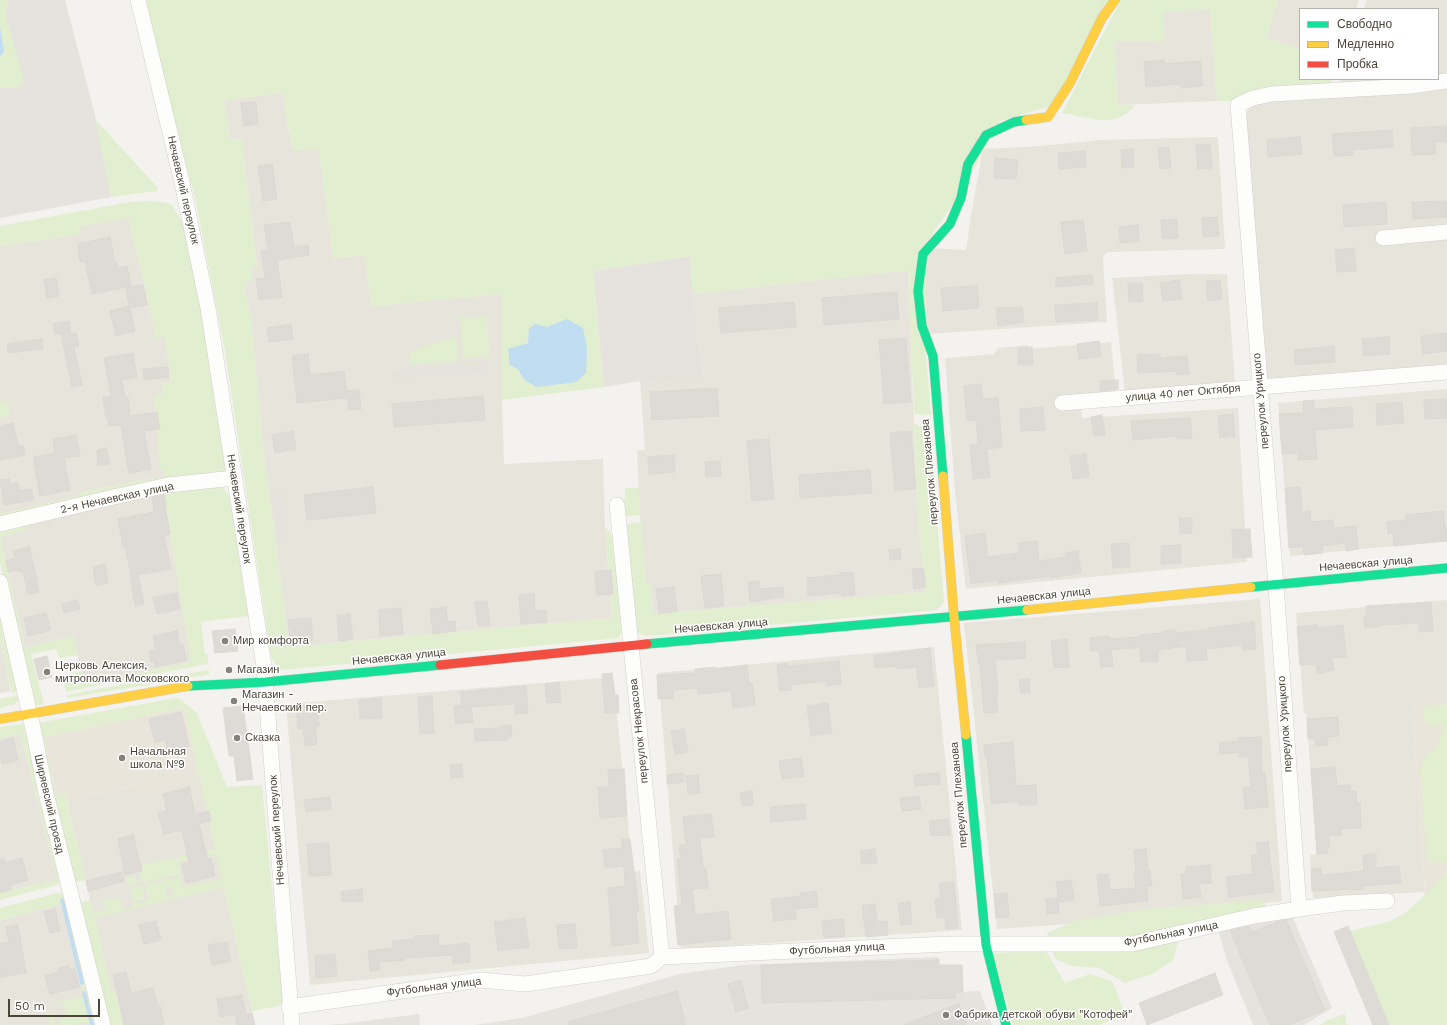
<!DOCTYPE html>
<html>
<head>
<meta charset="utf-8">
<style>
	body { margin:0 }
	#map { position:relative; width:1447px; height:1025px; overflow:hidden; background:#f4f2ee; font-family:"Work Sans",sans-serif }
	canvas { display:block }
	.legend { position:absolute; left:1299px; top:8px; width:140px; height:72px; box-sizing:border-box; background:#fff; border:1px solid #b7b4b0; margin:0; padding:5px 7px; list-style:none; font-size:12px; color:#4b4439 }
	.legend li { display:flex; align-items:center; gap:8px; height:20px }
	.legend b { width:20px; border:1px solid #b7b4b0 }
	.scale { position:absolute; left:8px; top:999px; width:92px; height:18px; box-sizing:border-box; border:2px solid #4b4439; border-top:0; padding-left:5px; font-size:12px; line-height:14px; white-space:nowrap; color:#4b4439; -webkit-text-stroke:3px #fff; paint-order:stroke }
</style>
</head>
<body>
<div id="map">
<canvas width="1447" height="1025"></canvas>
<ul class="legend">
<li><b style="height:5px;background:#16e098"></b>Свободно</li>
<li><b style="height:5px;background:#ffcf43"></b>Медленно</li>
<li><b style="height:5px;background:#f24e42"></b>Пробка</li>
</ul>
<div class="scale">50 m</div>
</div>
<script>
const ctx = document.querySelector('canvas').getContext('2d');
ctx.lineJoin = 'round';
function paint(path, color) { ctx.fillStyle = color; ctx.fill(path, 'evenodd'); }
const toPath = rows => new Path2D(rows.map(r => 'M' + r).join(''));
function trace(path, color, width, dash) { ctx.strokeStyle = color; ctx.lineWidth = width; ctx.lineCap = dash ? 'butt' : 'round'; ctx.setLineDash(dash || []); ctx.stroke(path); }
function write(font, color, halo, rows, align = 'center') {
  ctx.font = font + ' "Work Sans",sans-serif'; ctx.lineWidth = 3; ctx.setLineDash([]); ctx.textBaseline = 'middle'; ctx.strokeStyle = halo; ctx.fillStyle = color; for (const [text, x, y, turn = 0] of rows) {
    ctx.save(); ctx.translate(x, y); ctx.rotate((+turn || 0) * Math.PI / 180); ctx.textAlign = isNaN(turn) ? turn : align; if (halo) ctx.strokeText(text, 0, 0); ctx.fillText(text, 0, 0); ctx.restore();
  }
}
const residential = toPath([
	[1278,0,1359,0,1356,9,1300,9,1300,49,1266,38],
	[1367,0,1447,0,1447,76,1438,77,1438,9,1364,9],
	[1210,9,1217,101,1118,105,1114,42,1164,41,1162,13],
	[1340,79,1426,79,1340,84],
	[1447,84,1447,368,1272,381,1265,378,1246,115,1249,108,1257,103],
	[283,93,289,133,319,149,333,258,365,255,371,306,502,294,502,400,504,464,603,459,605,527,612,618,289,647,277,552,265,466,251,319,244,288,252,277,251,267,257,266,244,158,242,139,230,140,224,100],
	[1218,137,1225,249,1107,252,1103,257,1107,322,927,334,925,248,966,250,971,216,983,149,1040,146,1102,140],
	[129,217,137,256,148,299,156,337,165,336,171,382,163,396,154,397,155,412,157,412,160,429,160,469,163,469,163,478,149,479,78,493,79,496,0,514,0,246,81,234,79,226],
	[908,270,917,508,925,592,653,614,651,584,646,585,640,515,637,450,645,450,640,381,704,376,693,294],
	[1189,274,1227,274,1235,383,1125,393,1112,278],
	[1111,342,1116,394,1057,397,1058,410,1081,409,1082,418,1238,408,1247,562,966,589,955,491,945,358,994,354,998,348,1028,345,1029,349],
	[1447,389,1447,541,1290,556,1278,403],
	[164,492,191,662,85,685,73,636,25,648,0,537,26,530,25,524],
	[1260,599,1282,901,1112,921,997,929,964,623],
	[1447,600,1447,699,1412,704,1425,892,1313,898,1310,855,1317,854,1306,714,1304,714,1296,613],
	[0,641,11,691,0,693],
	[934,647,962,930,681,949,658,673],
	[613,677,633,872,640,871,649,953,310,985,286,704],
	[20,733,57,879,0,893,0,738],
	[200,780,255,1025,124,1025,116,990,111,991,67,800,138,785,139,792],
	[62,904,91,1025,0,1025,0,920]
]);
const industrial = toPath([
	[0,0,65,0,95,115,111,197,0,218],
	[690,256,693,294,704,377,640,381,604,387,593,271],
	[1285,914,1293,918,1332,1008,1304,1025,1253,1025,1226,958,1218,929],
	[939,957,940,993,980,991,992,1025,475,1025,522,1018,680,974,742,965],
	[419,1014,420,1025,328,1025,350,1023]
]);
const education = toPath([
	[1447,699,1447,1009,1410,981,1425,892,1412,704],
	[184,708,200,780,139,792,137,785,67,800,65,793,56,795,44,737]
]);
const green = toPath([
	[0,0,8,0,6,17,24,79,23,83,18,88,0,88,0,57,4,51,0,28],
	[144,0,1115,0,1053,105,1000,121,960,194,927,242,926,355,931,415,914,414,908,270,693,294,690,256,593,271,604,387,502,400,502,294,371,306,365,255,333,258,319,149,292,151,283,93,224,100,230,140,242,139,244,158,257,267,251,268,252,277,244,288,251,319,265,466,277,552,289,647,612,618,605,527,610,532,616,547,622,632,618,638,282,670,276,665,271,656,225,351,196,202,173,114],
	[567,319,524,380,518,369,517,347,528,343,529,328,547,327],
	[1121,0,1278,0,1266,38,1300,49,1300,79,1332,79,1331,82,1328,86,1235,101,1217,101,1210,9,1163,13,1164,41,1114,42,1118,105,1136,105,1126,114,1118,118,1109,120,1098,120,1062,113],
	[95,119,158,188,157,191,111,197],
	[152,201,168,203,172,205,183,223,199,293,225,462,225,470,222,473,0,520,0,514,78,496,78,493,149,479,163,478,163,469,160,469,157,429,160,428,157,412,155,413,154,396,162,395,161,383,171,382,165,337,156,338,148,299,137,256,129,218,80,226,81,234,0,246,0,226,130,202],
	[487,316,490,356,463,358,460,318],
	[456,336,458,361,410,365,409,352],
	[7,400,10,416,0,418,0,402],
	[914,423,926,429,930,437,944,602,937,610,647,636,640,634,636,631,626,526,629,524,641,522,646,584,651,584,653,614,925,592,917,508],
	[205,486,221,487,225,490,230,499,248,616,201,622,205,654,208,654,208,664,108,683,66,692,63,678,66,675,82,671,85,685,191,662,164,492,127,499,25,524,26,530,0,537,0,528,121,498,164,490],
	[625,488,639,488,640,515,624,516],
	[0,537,25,648,73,636,78,655,60,658,58,655,56,649,31,654,44,704,34,706,16,639,0,562],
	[0,609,18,691,12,693,0,641],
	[209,670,209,674,207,675,67,698,67,695,109,687],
	[19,695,19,700,15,704,0,708,0,699],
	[176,698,180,699,197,713,227,787,262,785,283,1001,282,1004,279,1006,252,1011,224,887,95,918,111,991,116,990,124,1025,106,1025,76,904,90,900,93,913,105,910,103,900,119,897,122,907,125,910,130,908,133,904,148,901,145,885,181,877,184,887,222,879,216,854,178,862,181,874,141,883,137,866,215,849,184,708,44,737,56,794,65,793,86,880,71,883,37,723],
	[171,886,174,897,168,898,166,888],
	[1447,704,1447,861,1443,863,1427,861,1420,770,1424,757,1438,744,1444,727,1425,724,1422,707],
	[24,724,60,880,59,883,53,886,0,900,0,893,57,879,20,733,0,738,0,727],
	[1447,873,1447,1025,1389,1025,1350,931,1388,922,1404,914,1429,891,1443,874],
	[135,876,137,883,128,885,126,878],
	[142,885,145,899,133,902,130,888],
	[57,893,62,894,65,899,97,1025,89,1025,88,1022,74,1025,60,1025,58,1019,66,1017,63,1003,54,1005,54,1003,84,996,62,904,0,920,0,908],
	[1260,900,1271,909,1178,941,1173,960,1152,974,1125,983,1099,968,1071,966,1055,959,1047,933,1075,921,1146,909],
	[1046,951,1065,983,1090,974,1112,981,1125,1014,1099,1025,1013,1025,993,953],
	[52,1012,54,1020,56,1025,50,1025,47,1013],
	[1345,1014,1347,1025,1319,1025,1328,1020]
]);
const parking = toPath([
	[488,364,489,372,392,379,392,371],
	[283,491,288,543,278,544,272,492],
	[522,1018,524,1025,479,1025]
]);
const water = toPath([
	[0,28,4,51,0,57],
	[567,319,583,328,587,349,586,373,576,382,537,387,524,380,518,369,510,365,508,349,528,343,529,328,536,324,547,327]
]);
const stream = toPath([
	[62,900,82,983],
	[84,993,92,1025]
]);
const building = toPath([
	[1164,60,1164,64,1200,61,1203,86,1181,88,1180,84,1146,87,1144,62,1164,60],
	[256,102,258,124,244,126,241,103,256,102],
	[1447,126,1447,142,1435,142,1436,154,1412,155,1411,128,1447,126],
	[1392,130,1393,147,1352,150,1353,155,1334,156,1332,134,1392,130],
	[1300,137,1302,154,1268,157,1267,140,1300,137],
	[1210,144,1212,168,1198,169,1196,145,1210,144],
	[1169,147,1171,168,1160,169,1158,148,1169,147],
	[1133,149,1134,167,1122,168,1121,150,1133,149],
	[1085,151,1086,167,1059,169,1058,153,1085,151],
	[995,158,1018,160,1016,179,994,178,995,158],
	[272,164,277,199,263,201,258,166,272,164],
	[1447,201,1447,217,1413,219,1412,202,1447,201],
	[1386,202,1387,224,1344,227,1343,205,1386,202],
	[1217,217,1219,236,1203,237,1202,218,1217,217],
	[1177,219,1178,238,1162,239,1161,220,1177,219],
	[1083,220,1087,251,1065,254,1061,222,1083,220],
	[290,222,294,247,308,245,309,255,277,260,282,297,259,300,256,279,265,278,261,251,268,250,264,225,290,222],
	[1138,225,1139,241,1120,243,1119,227,1138,225],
	[110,237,115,263,117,262,118,268,127,266,131,286,92,294,85,261,80,262,78,244,110,237],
	[1354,248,1356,271,1337,272,1335,250,1354,248],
	[1092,275,1093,284,1056,287,1056,278,1092,275],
	[56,278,59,296,47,298,44,280,56,278],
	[1179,280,1182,299,1163,301,1160,283,1179,280],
	[1220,280,1222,299,1208,301,1206,281,1220,280],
	[1128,283,1142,283,1143,301,1129,302,1128,283],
	[143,285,147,305,130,308,135,331,116,336,110,311,129,306,126,288,143,285],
	[977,286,979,308,943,311,941,288,977,286],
	[897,292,899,319,824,325,822,298,897,292],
	[794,302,796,327,721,333,719,308,794,302],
	[1097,303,1098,320,1056,322,1055,305,1097,303],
	[1022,307,1024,322,998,326,996,308,1022,307],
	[69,321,71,334,76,333,79,346,74,347,82,385,72,387,61,333,55,334,53,324,69,321],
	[291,324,293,339,269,342,267,328,291,324],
	[1447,333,1447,351,1423,354,1421,336,1447,333],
	[1389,337,1390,354,1364,356,1362,339,1389,337],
	[906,338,911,402,884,404,879,340,906,338],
	[42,339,43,349,8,353,7,344,42,339],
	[1099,341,1101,356,1079,359,1077,344,1099,341],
	[1334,346,1335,362,1295,365,1294,350,1334,346],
	[1032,347,1033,365,1018,365,1018,348,1032,347],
	[133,353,137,377,122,380,125,398,128,397,130,416,157,412,160,429,144,431,151,469,129,473,121,425,109,426,108,418,106,418,103,397,111,396,104,358,133,353],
	[308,354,310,375,344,371,347,394,347,391,359,390,361,409,349,410,347,398,297,403,292,356,308,354],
	[1160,354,1160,358,1187,356,1189,374,1177,375,1177,371,1138,373,1137,355,1160,354],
	[168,367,169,377,144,380,143,369,168,367],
	[1118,380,1118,389,1100,391,1100,381,1118,380],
	[981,384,983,399,998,398,1002,447,987,449,990,477,973,479,970,445,978,444,976,420,967,421,964,386,981,384],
	[717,388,719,416,652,420,650,392,717,388],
	[483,396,485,420,394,427,392,404,483,396],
	[1447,399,1447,418,1425,419,1424,400,1447,399],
	[1314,400,1314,409,1352,407,1353,427,1315,430,1317,459,1298,460,1298,453,1282,454,1279,414,1304,413,1303,401,1314,400],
	[1402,402,1404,423,1377,425,1376,404,1402,402],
	[1043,407,1045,430,1021,431,1020,409,1043,407],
	[1233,414,1235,436,1220,438,1218,416,1233,414],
	[1102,415,1105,435,1094,436,1091,417,1102,415],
	[1190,418,1192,438,1177,439,1177,436,1133,440,1131,421,1190,418],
	[13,423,18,446,23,445,25,455,0,460,0,426,13,423],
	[293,431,296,449,275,453,272,435,293,431],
	[911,431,916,489,895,490,890,433,911,431],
	[76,435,80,456,64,458,70,490,40,496,33,457,55,453,53,439,76,435],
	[769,439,774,499,752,501,747,441,769,439],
	[106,448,110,464,98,465,97,450,106,448],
	[1086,454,1089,477,1073,479,1070,456,1086,454],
	[674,455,675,472,649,474,648,457,674,455],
	[720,461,721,476,706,477,705,462,720,461],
	[870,470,872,493,800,498,799,475,870,470],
	[9,479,10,484,18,483,20,491,31,489,34,500,4,505,0,480,9,479],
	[373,487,376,513,307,520,304,495,373,487],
	[1300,487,1302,512,1310,511,1311,522,1333,520,1334,528,1356,526,1358,549,1346,551,1345,543,1326,545,1322,546,1323,553,1304,555,1303,546,1289,548,1285,488,1300,487],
	[164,495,166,505,165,505,170,534,164,536,171,569,138,575,144,604,135,606,130,574,131,574,125,546,123,547,118,519,154,512,152,498,164,495],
	[1443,511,1445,528,1447,528,1447,541,1394,546,1393,533,1388,534,1387,522,1406,520,1405,515,1443,511],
	[1179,518,1192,518,1192,533,1180,534,1179,518],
	[1250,529,1252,557,1233,558,1232,530,1250,529],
	[985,533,988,557,1020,553,1018,543,1037,541,1039,561,1066,557,1065,553,1078,551,1081,573,1050,578,1050,576,998,583,998,580,971,584,965,536,985,533],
	[1129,543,1130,567,1113,568,1111,544,1129,543],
	[1180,545,1181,563,1161,564,1161,546,1180,545],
	[29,547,35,571,39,592,28,594,23,571,19,572,18,570,8,572,6,560,15,558,13,551,29,547],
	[900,549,901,559,890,560,889,550,900,549],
	[105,564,108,583,96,585,93,567,105,564],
	[923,568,926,587,914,589,912,569,923,568],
	[611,570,613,594,597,595,595,572,611,570],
	[853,572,855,595,842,596,841,593,808,596,807,578,840,575,840,573,853,572],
	[721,574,724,606,705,608,701,576,721,574],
	[759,581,760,589,783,587,784,597,750,602,748,582,759,581],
	[674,587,677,611,659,614,656,589,674,587],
	[177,593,180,609,157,614,153,597,177,593],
	[534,593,535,611,546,610,547,622,521,624,519,595,534,593],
	[77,600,80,609,64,613,62,604,77,600],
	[487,601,490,625,478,626,475,602,487,601],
	[1431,602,1433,631,1419,632,1419,623,1381,625,1381,626,1365,628,1364,616,1367,615,1366,606,1431,602],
	[446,607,448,622,455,621,456,631,433,634,430,609,446,607],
	[401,608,403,634,380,636,379,610,401,608],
	[46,613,51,630,28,636,24,618,46,613],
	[350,614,353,639,339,641,337,615,350,614],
	[311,618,313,641,291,643,288,620,311,618],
	[1254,622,1256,649,1242,650,1242,645,1206,649,1207,660,1187,661,1186,646,1158,650,1158,662,1141,662,1140,647,1111,650,1113,666,1101,667,1099,650,1091,651,1090,638,1110,636,1110,639,1139,637,1139,635,1164,633,1164,631,1176,630,1177,633,1208,630,1208,628,1254,622],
	[1317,625,1317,628,1343,625,1346,657,1332,658,1334,670,1318,674,1316,664,1300,665,1297,627,1317,625],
	[235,629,238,651,215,653,212,631,235,629],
	[177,631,180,644,183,644,186,660,155,667,154,661,151,662,149,651,156,650,153,636,177,631],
	[1067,639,1069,667,1054,668,1051,641,1067,639],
	[1025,642,1026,658,996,660,995,662,998,693,996,693,998,712,984,713,980,663,978,663,976,645,1025,642],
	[930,648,934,686,919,688,916,667,896,669,896,666,875,668,874,656,930,648],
	[47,656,52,677,39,680,34,659,47,656],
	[839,661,841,684,826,686,826,681,790,685,791,690,780,691,777,665,788,663,788,666,839,661],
	[747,665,749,683,752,683,755,705,733,708,731,691,698,694,697,688,673,690,673,698,658,699,657,675,696,673,695,669,715,667,716,669,747,665],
	[612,673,615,695,618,695,619,713,605,713,602,674,612,673],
	[1029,679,1030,693,1021,693,1019,680,1029,679],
	[559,682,561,702,547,703,545,684,559,682],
	[526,686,528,713,515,714,515,704,471,707,473,722,456,724,454,706,462,705,460,692,526,686],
	[432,696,434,733,420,734,418,697,432,696],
	[381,698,382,718,360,719,359,700,381,698],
	[828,703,832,733,811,736,807,706,828,703],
	[317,705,319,726,315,727,317,744,305,746,303,728,298,729,296,707,317,705],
	[243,706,253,779,237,781,234,756,229,756,223,708,243,706],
	[181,712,189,746,168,751,165,740,155,742,149,719,181,712],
	[1338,717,1339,736,1327,737,1328,745,1316,746,1315,738,1308,739,1307,719,1338,717],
	[511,725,512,736,508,736,508,740,475,741,474,729,500,728,500,726,511,725],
	[684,729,688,752,675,754,671,731,684,729],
	[1261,737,1262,773,1265,772,1268,807,1245,809,1243,788,1251,787,1248,757,1239,757,1239,752,1220,754,1219,743,1239,741,1238,738,1261,737],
	[13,738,18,760,2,764,0,756,0,741,13,738],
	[1013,742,1016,786,1036,785,1037,805,1018,805,1018,801,992,804,987,757,985,757,984,745,1013,742],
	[801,758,804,776,782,779,779,761,801,758],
	[462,764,463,777,451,778,450,765,462,764],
	[1335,767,1337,786,1350,785,1351,792,1356,791,1357,803,1360,803,1361,828,1341,829,1341,835,1329,836,1330,846,1328,846,1328,853,1317,854,1311,769,1335,767],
	[624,769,627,816,600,818,598,787,609,787,608,770,624,769],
	[683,773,684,782,667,784,667,775,683,773],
	[939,773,940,784,915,786,914,775,939,773],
	[698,775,700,793,688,794,686,776,698,775],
	[189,787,195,814,209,811,211,821,199,824,208,859,211,858,215,876,186,883,182,864,189,863,182,830,164,834,158,813,167,811,163,794,189,787],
	[752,791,753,805,742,806,740,793,752,791],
	[919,796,921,809,902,811,900,798,919,796],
	[330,797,331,809,306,812,304,800,330,797],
	[805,804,806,819,771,822,770,807,805,804],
	[711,814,714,837,700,838,703,868,706,868,708,888,692,889,695,915,728,911,731,939,678,945,674,906,682,905,677,859,681,859,679,846,686,845,683,817,711,814],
	[948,819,950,835,931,836,929,821,948,819],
	[133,835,142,871,125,875,118,839,133,835],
	[622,839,630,839,639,911,636,912,639,943,612,946,608,888,625,886,624,866,605,868,603,850,622,848,622,839],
	[1268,842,1274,892,1229,897,1226,877,1253,874,1251,855,1258,854,1256,843,1268,842],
	[329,843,331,875,309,876,307,844,329,843],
	[875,849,877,863,862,864,860,851,875,849],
	[1146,849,1148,871,1150,870,1152,886,1147,887,1148,901,1100,906,1097,875,1108,874,1110,890,1136,888,1134,872,1136,872,1134,850,1146,849],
	[1376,854,1376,868,1399,866,1401,883,1363,886,1363,889,1354,890,1354,889,1312,891,1311,869,1321,868,1322,875,1364,871,1363,855,1376,854],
	[22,858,28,880,10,885,11,890,0,893,0,859,4,859,5,863,22,858],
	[1210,865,1211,883,1199,884,1201,897,1183,899,1181,874,1186,874,1186,867,1210,865],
	[122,872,124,881,88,891,86,881,122,872],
	[1071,880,1074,900,1059,902,1056,882,1071,880],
	[954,882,958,928,946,929,945,917,937,918,935,899,941,899,939,883,954,882],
	[362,889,363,901,342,902,341,892,362,889],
	[816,891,818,907,795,909,796,919,774,921,771,899,801,896,800,893,816,891],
	[1007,893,1009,917,996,918,994,894,1007,893],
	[1057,898,1059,913,1047,914,1046,899,1057,898],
	[910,902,912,924,901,925,898,903,910,902],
	[875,904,877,922,887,921,888,935,866,937,862,906,875,904],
	[55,909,60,931,50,933,44,912,55,909],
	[525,918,529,947,498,951,494,922,525,918],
	[843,919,845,936,824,938,822,921,843,919],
	[1286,920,1325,1010,1289,1025,1270,1025,1230,931,1249,926,1252,932,1277,922,1286,920],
	[156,921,161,940,144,944,139,925,156,921],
	[575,924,577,948,559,949,557,925,575,924],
	[18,925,26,973,0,977,0,943,9,942,6,927,18,925],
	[1348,926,1350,931,1389,1025,1373,1025,1334,932,1348,926],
	[438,935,439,946,469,943,470,962,453,964,452,955,405,958,405,960,379,962,380,970,370,971,368,951,393,948,393,941,414,939,414,936,438,935],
	[227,942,231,961,212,965,208,945,227,942],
	[335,954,337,976,316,978,315,956,335,954],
	[939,960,939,965,962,965,963,992,954,993,956,998,762,1003,761,965,939,960],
	[68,966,69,970,75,969,79,987,50,994,45,976,59,972,58,968,68,966],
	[126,972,131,993,153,988,158,1006,160,1006,164,1024,159,1025,124,1025,113,975,126,972],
	[1215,973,1223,995,1147,1025,1139,1003,1215,973],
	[741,980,748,1008,736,1012,728,984,741,980],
	[677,991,686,1025,568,1025,568,1022,677,991],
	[242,995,246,1015,252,1013,255,1025,237,1025,235,1014,220,1017,217,999,242,995],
	[959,1004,966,1025,905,1025,905,1024,959,1004]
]);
const street = toPath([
	[138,0,181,178,208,308,264,666,292,1025],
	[1383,238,1447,232],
	[1062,403,1447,372],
	[617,505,662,957],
	[0,524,118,496,168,485,234,478],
	[0,582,34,733,45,789,103,1025],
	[1299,909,1276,585,1238,105,1253,98,1272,94,1411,86,1447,81],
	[289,1007,480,980,525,984,651,966,662,957,948,944,1132,944,1254,916,1299,909,1343,903,1387,901]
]);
const fast = toPath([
	[943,476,933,356,922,326,918,291,923,254,950,224,961,198,968,164,986,135,1014,122,1026,120],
	[1251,587,1447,568],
	[647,644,1027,610],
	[188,686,266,682,440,665],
	[966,735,986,945,1006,1025]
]);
const slow = toPath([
	[1026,120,1048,117,1070,83,1102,18,1115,0],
	[943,476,954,617,966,735],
	[1027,610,1251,587],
	[0,719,188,686]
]);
const jam = toPath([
	[440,665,647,644]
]);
const markers = [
	[225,641,4,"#868178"],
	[229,670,4,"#868178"],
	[47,672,4,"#868178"],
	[234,701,4,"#868178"],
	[237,738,4,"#868178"],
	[122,758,4,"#868178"],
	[946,1015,4,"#868178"]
];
const streetNames = [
	["Нечаевский переулок",183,190,77],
	["улица 40 лет Октября",1183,393,-5],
	["переулок Урицкого",1261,401,-95],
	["переулок Плеханова",930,472,-95],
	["2-я Нечаевская улица",117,498,-12],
	["Нечаевский переулок",239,509,81],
	["Нечаевская улица",1366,564,-5],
	["Нечаевская улица",1044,596,-6],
	["Нечаевская улица",721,626,-5],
	["Нечаевская улица",399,657,-6],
	["переулок Урицкого",1285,724,-94],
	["переулок Некрасова",639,731,-96],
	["переулок Плеханова",959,795,-95],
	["Ширяевский проезд",49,804,77],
	["Нечаевский переулок",277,830,-94],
	["Футбольная улица",1171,934,-11],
	["Футбольная улица",837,949,-3],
	["Футбольная улица",434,987,-7]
];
const poiNames = [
	["Мир комфорта",233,641],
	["Церковь Алексия,",55,666],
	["митрополита Московского",55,679],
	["Магазин",237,670],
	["Магазин -",242,695],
	["Нечаевский пер.",242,708],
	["Сказка",245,738],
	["Начальная",130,752],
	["школа №9",130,765],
	["Фабрика детской обуви \"Котофей\"",954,1015]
];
paint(residential, '#e7e4dc');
paint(industrial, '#e6e2de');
paint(education, '#eae5da');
paint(green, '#e1eecf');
paint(parking, '#e6e3df');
paint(water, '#c0ddf1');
trace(stream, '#c0ddf1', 3.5);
paint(building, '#dedbd6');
trace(building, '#dcd9d4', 1);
trace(street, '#d2d0cb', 16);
trace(fast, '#d3cfc5', 10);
trace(slow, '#d3cfc5', 10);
trace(jam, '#d3cfc5', 10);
trace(street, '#fdfdfc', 15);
trace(fast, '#16e098', 9);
trace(slow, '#ffcf43', 9);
trace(jam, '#f24e42', 9);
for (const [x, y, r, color] of markers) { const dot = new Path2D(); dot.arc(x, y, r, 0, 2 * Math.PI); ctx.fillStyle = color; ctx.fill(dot); trace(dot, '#fff', 1.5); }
write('11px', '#4b4439', '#fff', streetNames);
write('11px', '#4b4439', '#fff', poiNames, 'left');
</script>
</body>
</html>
